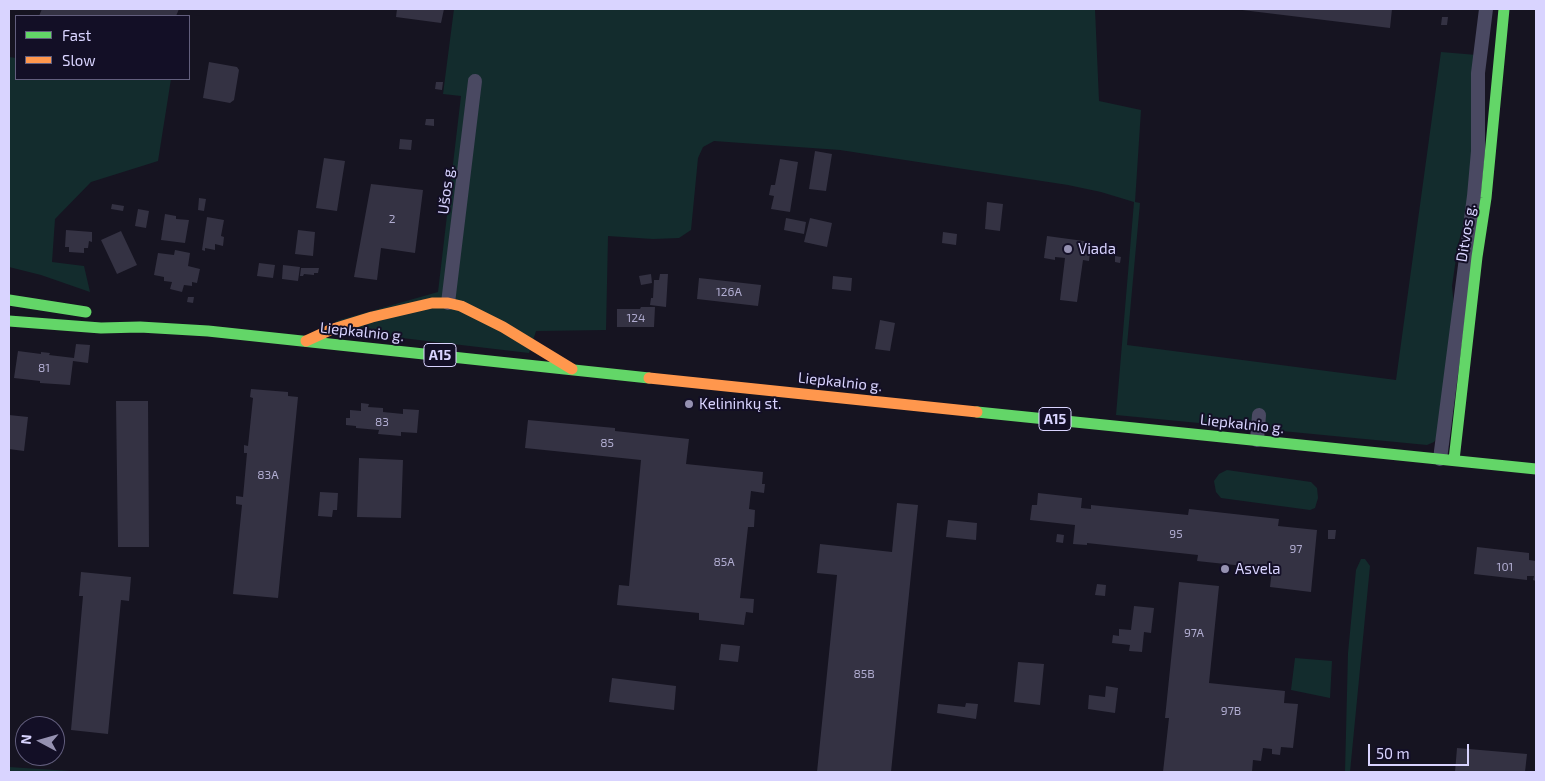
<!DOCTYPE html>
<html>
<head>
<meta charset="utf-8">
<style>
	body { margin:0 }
	#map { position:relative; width:1545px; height:781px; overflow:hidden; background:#161421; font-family:"Exo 2",sans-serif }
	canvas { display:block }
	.frame { position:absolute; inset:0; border:10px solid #d9d4ff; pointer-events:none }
	.legend { position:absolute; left:15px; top:15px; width:175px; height:65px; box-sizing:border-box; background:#130f26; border:1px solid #625e7d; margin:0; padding:6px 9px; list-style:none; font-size:15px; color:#d9d4ff }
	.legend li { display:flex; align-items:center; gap:10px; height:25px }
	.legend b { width:25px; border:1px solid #625e7d }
	.north { position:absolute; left:15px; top:716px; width:50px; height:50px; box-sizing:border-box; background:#130f26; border:1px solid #625e7d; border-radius:50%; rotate:276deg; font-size:14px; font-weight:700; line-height:20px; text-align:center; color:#d9d4ff }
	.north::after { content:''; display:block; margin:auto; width:18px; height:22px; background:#9591b1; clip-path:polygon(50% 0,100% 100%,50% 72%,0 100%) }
	.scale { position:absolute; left:1368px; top:744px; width:101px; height:22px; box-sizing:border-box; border:2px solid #d9d4ff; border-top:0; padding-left:6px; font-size:15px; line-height:18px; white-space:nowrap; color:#d9d4ff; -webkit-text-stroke:4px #130f26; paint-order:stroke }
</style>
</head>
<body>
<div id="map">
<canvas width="1545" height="781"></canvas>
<div class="frame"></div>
<ul class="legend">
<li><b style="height:6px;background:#63d668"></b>Fast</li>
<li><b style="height:6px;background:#ff974d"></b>Slow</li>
</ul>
<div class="north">N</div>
<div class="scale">50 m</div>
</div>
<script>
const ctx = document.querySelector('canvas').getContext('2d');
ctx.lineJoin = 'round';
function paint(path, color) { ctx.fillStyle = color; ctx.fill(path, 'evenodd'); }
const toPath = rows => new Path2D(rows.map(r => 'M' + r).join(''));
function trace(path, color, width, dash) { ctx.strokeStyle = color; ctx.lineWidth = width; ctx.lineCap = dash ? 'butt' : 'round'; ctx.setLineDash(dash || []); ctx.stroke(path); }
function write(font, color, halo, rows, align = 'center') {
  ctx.font = font + ' "Exo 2",sans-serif'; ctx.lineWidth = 4; ctx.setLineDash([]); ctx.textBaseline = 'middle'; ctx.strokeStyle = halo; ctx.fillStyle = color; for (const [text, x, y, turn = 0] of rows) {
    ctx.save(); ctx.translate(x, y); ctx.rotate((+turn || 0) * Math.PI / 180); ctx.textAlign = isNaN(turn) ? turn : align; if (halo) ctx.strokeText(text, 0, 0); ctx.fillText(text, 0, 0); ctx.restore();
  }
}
const green = toPath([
	[454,9,1095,9,1099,101,1141,110,1135,202,1140,203,1127,345,1396,380,1441,52,1477,55,1469,203,1458,245,1452,286,1455,317,1439,435,1434,442,1427,445,1116,415,1134,202,1101,192,1068,185,840,150,714,141,703,147,698,158,691,230,679,238,653,239,608,236,606,330,536,331,529,353,334,330,336,321,438,292,461,96,443,94],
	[9,57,16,58,16,79,171,79,158,161,91,182,55,219,52,262,84,266,90,292,41,275,9,267],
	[1227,470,1311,482,1317,488,1318,498,1315,508,1310,510,1221,498,1216,492,1214,481,1219,474],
	[1361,559,1365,559,1370,566,1350,772,1345,772,1348,653,1356,570],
	[1295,658,1332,661,1330,698,1291,690],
	[9,767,85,772,9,772]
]);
const building = toPath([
	[42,9,179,9,176,16,39,16],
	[397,9,444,9,441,23,396,17],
	[1234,9,1392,9,1390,28],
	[1442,17,1448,17,1447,25,1441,25],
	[209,62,237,67,239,70,234,100,230,103,203,98],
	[436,82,443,82,442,90,435,89],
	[426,119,434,119,434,126,425,125],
	[400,139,412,140,411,150,399,149],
	[815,151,832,154,826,191,809,189],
	[324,158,345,161,337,211,316,208],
	[780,159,798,162,790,212,771,209,774,196,769,195,771,185,775,185],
	[371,184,423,190,415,253,381,248,377,280,354,277],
	[199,198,206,199,204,211,198,210],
	[987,202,1003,204,1000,231,985,229],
	[112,204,124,206,123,211,111,209],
	[138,209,149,211,146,228,135,226],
	[165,214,176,216,176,219,189,220,185,243,161,240],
	[207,217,224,220,221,236,224,237,223,246,215,244,215,250,205,248,205,251,202,250],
	[786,218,806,222,804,234,784,230],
	[810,218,832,223,827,247,804,242],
	[66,230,92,232,92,242,89,241,88,248,84,248,84,253,69,252,69,247,65,247],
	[298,230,315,232,313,256,295,254],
	[121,231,137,265,117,274,101,240],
	[943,232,957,234,956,245,942,243],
	[1047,236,1091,242,1089,261,1083,260,1077,302,1060,300,1065,258,1055,257,1055,260,1044,258],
	[175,250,190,253,188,266,200,269,197,283,192,282,192,286,184,285,182,292,170,289,172,282,164,281,164,277,154,275,158,253,174,255],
	[1115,256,1121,257,1120,263,1115,262],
	[259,263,275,265,273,278,257,276],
	[283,265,300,267,298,281,282,279],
	[301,268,319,268,318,273,314,273,314,275,304,274,303,276,300,276],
	[651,274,652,283,641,285,639,276],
	[660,274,668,274,666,307,650,305,651,298,653,298,654,280,659,280],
	[833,276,852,278,851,291,832,289],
	[699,278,761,285,758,306,697,299],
	[188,297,194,297,193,303,187,302],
	[641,307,655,307,654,327,617,327,617,309,640,309],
	[880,320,895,323,890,351,875,349],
	[76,344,90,345,88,363,73,361,70,385,40,383,40,381,14,378,18,351,41,354,41,352,50,353,49,355,74,358],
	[251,389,288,392,288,396,298,397,278,598,233,594,242,505,236,504,236,496,243,497,247,453,244,453,244,445,248,446,253,398,250,397],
	[116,401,148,401,149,547,118,547],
	[361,403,369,404,368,407,383,408,383,412,403,414,403,409,419,410,417,433,401,432,401,436,378,434,379,430,356,428,356,426,346,425,346,418,350,418,350,410,361,411],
	[9,415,28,417,24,451,9,449],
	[528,420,615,428,615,431,689,439,686,464,763,472,762,484,765,484,764,493,751,491,749,509,755,510,754,527,748,527,740,598,754,599,753,613,746,612,744,625,699,620,699,613,617,605,619,585,629,586,641,460,525,448],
	[359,458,403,460,401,518,357,517],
	[320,492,338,493,337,510,333,510,332,517,318,516],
	[1038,493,1082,498,1081,508,1091,509,1091,505,1188,515,1189,509,1279,519,1278,526,1317,530,1311,592,1270,587,1272,569,1197,561,1198,555,1087,543,1087,545,1073,544,1075,525,1030,520,1032,505,1037,505],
	[897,503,918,505,891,772,817,772,837,575,817,573,820,544,892,552],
	[948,520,977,523,976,540,946,537],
	[1328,530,1336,530,1335,539,1328,539],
	[1057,534,1064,535,1063,543,1056,542],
	[1477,547,1529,553,1529,560,1536,561,1536,581,1533,580,1534,576,1527,576,1527,580,1474,574],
	[81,572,131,577,129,601,121,600,108,734,71,730,83,596,79,596],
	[1179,582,1219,586,1209,683,1285,691,1284,703,1298,704,1293,748,1281,747,1280,755,1272,754,1272,749,1263,748,1261,761,1253,760,1252,772,1163,772,1169,718,1165,718],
	[1097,584,1106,585,1105,596,1095,595],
	[1134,606,1154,608,1151,633,1144,632,1142,652,1129,651,1130,645,1112,643,1113,635,1119,636,1119,629,1131,630],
	[721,644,740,646,738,662,719,660],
	[1018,662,1044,664,1040,705,1014,702],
	[612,678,676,686,674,710,609,702],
	[1106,686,1118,688,1115,713,1088,709,1089,695,1105,697],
	[966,703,978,704,976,719,937,713,938,704,965,707],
	[1457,748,1527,754,1525,772,1455,772]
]);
const street = toPath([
	[448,303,475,81],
	[1257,440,1259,415],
	[1440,459,1474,196,1478,151,1478,73,1486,9]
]);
const fast = toPath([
	[9,300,86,312],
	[9,321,101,328,140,327,208,331,649,378],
	[977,412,1536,469],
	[1454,460,1477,257,1486,198,1504,9]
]);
const slow = toPath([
	[306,341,330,330,372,317,432,303,448,303,461,306,503,327,572,369],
	[649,378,977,412]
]);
const markers = [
	[1068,249,5,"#9591b1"],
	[689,404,5,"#9591b1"],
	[1225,569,5,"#9591b1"]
];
const numberNames = [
	["2",392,219],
	["126A",729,292],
	["124",636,318],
	["81",44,368],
	["83",382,422],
	["85",607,443],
	["83A",268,475],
	["95",1176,534],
	["97",1296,549],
	["85A",724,562],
	["101",1505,567],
	["97A",1194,633],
	["85B",864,674],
	["97B",1231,711]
];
const shields = [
	[440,355,32],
	[1055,419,32]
];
const shieldNames = [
	["A15",440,355],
	["A15",1055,419]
];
const streetNames = [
	["Ušos g.",446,190,-83],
	["Ditvos g.",1466,233,-81],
	["Liepkalnio g.",362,332,6],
	["Liepkalnio g.",840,382,6],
	["Liepkalnio g.",1242,424,6]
];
const poiNames = [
	["Viada",1078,249],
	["Kelininkų st.",699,404],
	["Asvela",1235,569]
];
paint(green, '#132c2d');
paint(building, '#343243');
trace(street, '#4a4962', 14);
trace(fast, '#63d668', 11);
trace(slow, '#ff974d', 11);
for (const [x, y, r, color] of markers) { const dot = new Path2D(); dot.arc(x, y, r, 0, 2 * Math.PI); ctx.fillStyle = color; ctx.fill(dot); trace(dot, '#130f26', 2); }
write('12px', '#b0acd0', null, numberNames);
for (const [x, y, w] of shields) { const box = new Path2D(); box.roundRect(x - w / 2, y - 11.5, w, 23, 4); ctx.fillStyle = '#130f26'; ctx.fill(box); trace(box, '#d9d4ff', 1); }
write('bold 14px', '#d9d4ff', null, shieldNames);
write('15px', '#d9d4ff', '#130f26', streetNames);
write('15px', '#d9d4ff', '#130f26', poiNames, 'left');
</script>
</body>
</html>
